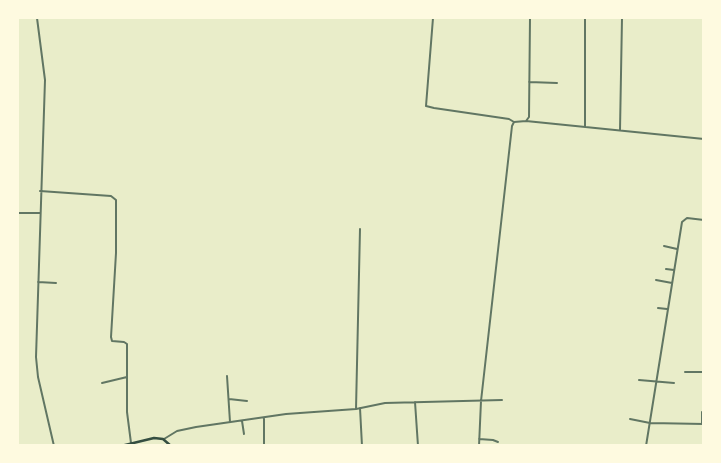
<!DOCTYPE html>
<html>
<head>
<meta charset="utf-8">
<style>
	body { margin:0 }
	#map { position:relative; width:721px; height:463px; overflow:hidden; background:#e9edc9; font-family:"IBM Plex Serif",serif }
	canvas { display:block }
	.frame { position:absolute; inset:0; border:19px solid #fefae0; pointer-events:none }
</style>
</head>
<body>
<div id="map">
<canvas width="721" height="463"></canvas>
<div class="frame"></div>
</div>
<script>
const ctx = document.querySelector('canvas').getContext('2d');
ctx.lineJoin = 'round';
const toPath = rows => new Path2D(rows.map(r => 'M' + r).join(''));
function trace(path, color, width, dash) { ctx.strokeStyle = color; ctx.lineWidth = width; ctx.lineCap = dash ? 'butt' : 'round'; ctx.setLineDash(dash || []); ctx.stroke(path); }
const minor = toPath([
	[37,18,45,80,36,357,38,377,54,446],
	[433,18,426,106,434,108,509,119,514,122],
	[529,82,557,83],
	[526,121,704,139],
	[585,127,585,18],
	[620,130,622,18],
	[40,191,111,196,116,200,116,253,111,337,112,341,124,342,127,344,127,412,131,443],
	[18,213,40,213],
	[664,246,677,249],
	[666,269,674,270],
	[656,280,672,283],
	[38,282,56,283],
	[658,308,667,309],
	[685,372,704,372],
	[227,376,230,422],
	[639,380,674,383],
	[102,383,127,377],
	[229,399,247,401],
	[415,402,418,446],
	[360,408,362,446],
	[356,409,360,229],
	[264,418,264,446],
	[630,419,650,423,704,424],
	[242,421,244,434],
	[702,424,702,412],
	[164,439,177,431,196,427,286,414,356,409,385,403,502,400],
	[479,439,493,440,498,442],
	[479,446,481,401,512,126,514,122,526,121,529,117,530,18],
	[646,446,682,222,687,218,704,220]
]);
const secondary = toPath([
	[121,446,154,438,163,439,171,446]
]);
trace(minor, '#617663', 2);
trace(secondary, '#344e41', 2.5);
</script>
</body>
</html>
